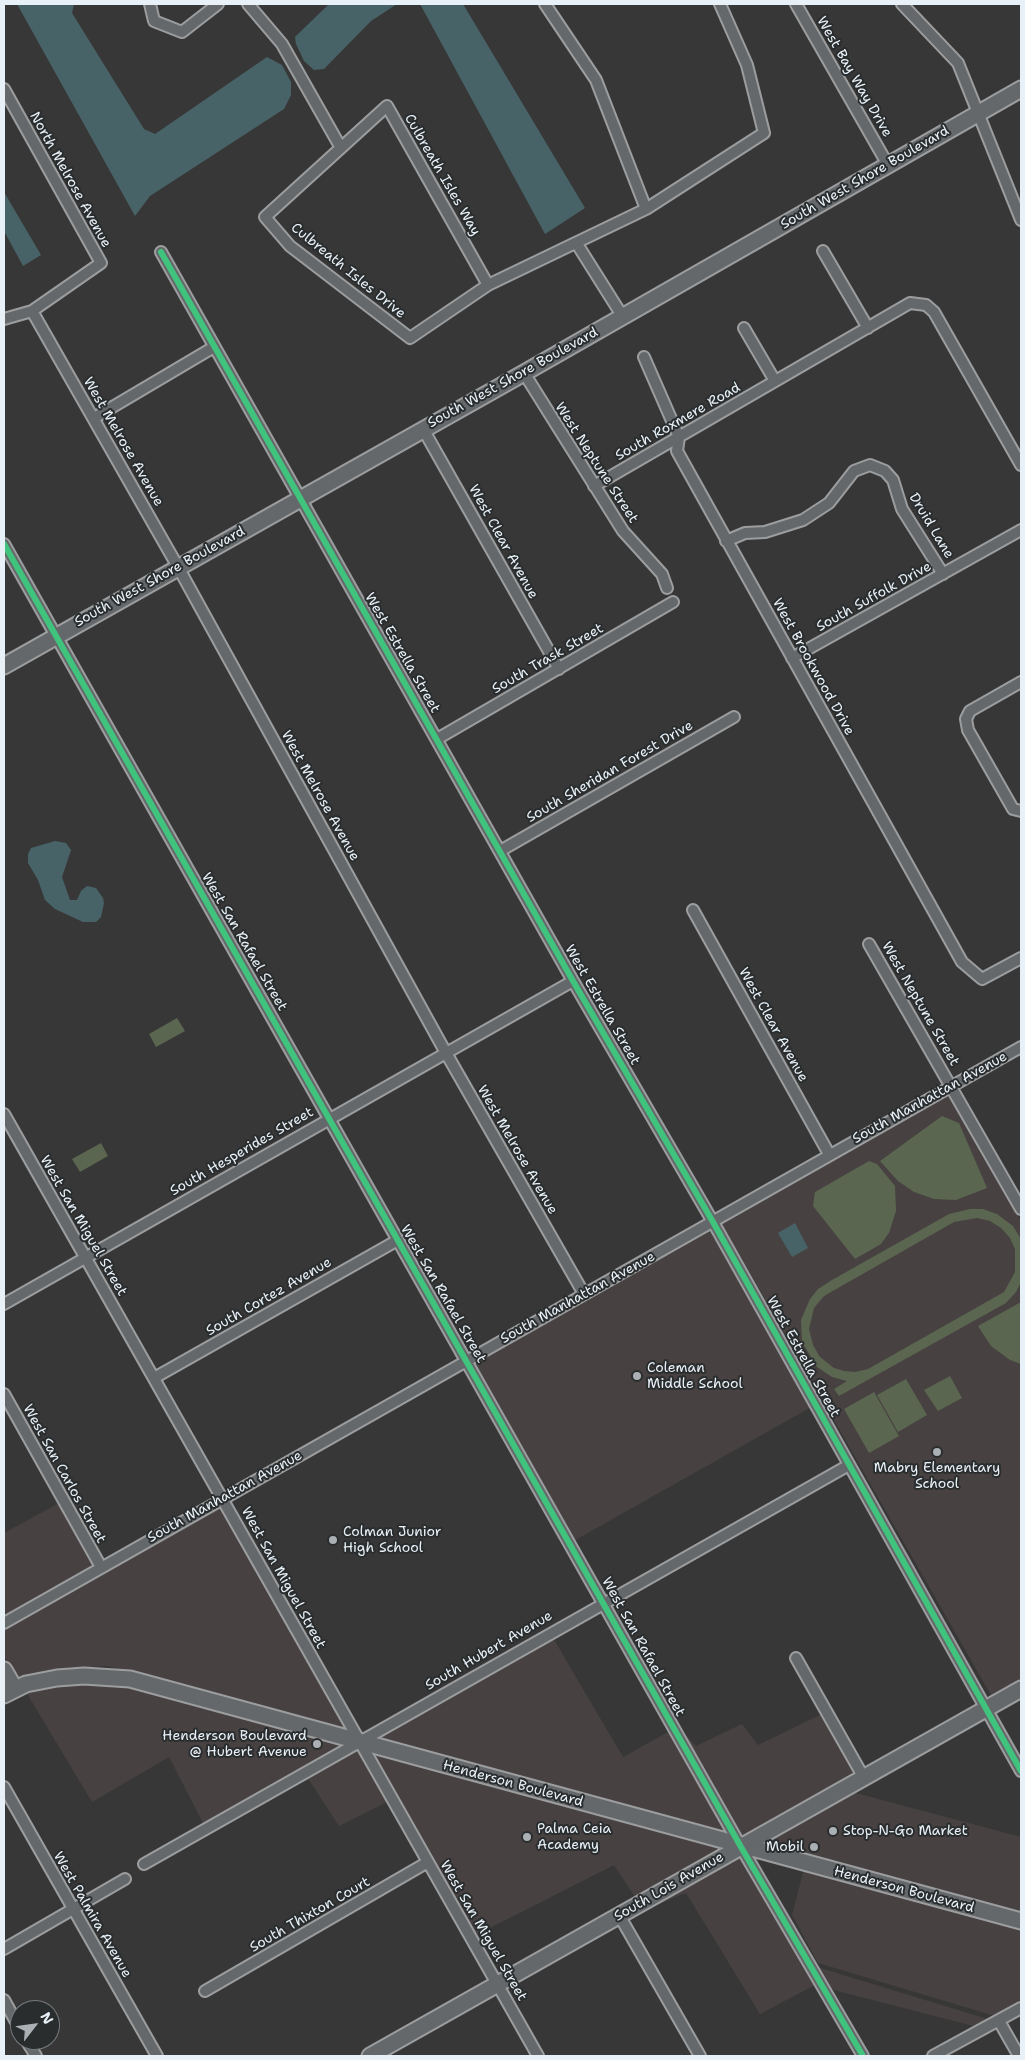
<!DOCTYPE html>
<html>
<head>
<meta charset="utf-8">
<style>
	body { margin:0 }
	#map { position:relative; width:1025px; height:2060px; overflow:hidden; background:#383737; font-family:"Shantell Sans",sans-serif }
	canvas { display:block }
	.frame { position:absolute; inset:0; border:5px solid #e8f1f8; pointer-events:none }
	.north { position:absolute; left:10px; top:2000px; width:50px; height:50px; box-sizing:border-box; background:#2a2d2e; border:1px solid #767b7f; border-radius:50%; rotate:60deg; font-size:14px; font-weight:700; line-height:20px; text-align:center; color:#e8f1f8 }
	.north::after { content:''; display:block; margin:auto; width:18px; height:22px; background:#aab0b4; clip-path:polygon(50% 0,100% 100%,50% 72%,0 100%) }
</style>
</head>
<body>
<div id="map">
<canvas width="1025" height="2060"></canvas>
<div class="frame"></div>
<div class="north">N</div>
</div>
<script>
const ctx = document.querySelector('canvas').getContext('2d');
ctx.lineJoin = 'round';
function paint(path, color) { ctx.fillStyle = color; ctx.fill(path, 'evenodd'); }
const toPath = rows => new Path2D(rows.map(r => 'M' + r).join(''));
function trace(path, color, width, dash) { ctx.strokeStyle = color; ctx.lineWidth = width; ctx.lineCap = dash ? 'butt' : 'round'; ctx.setLineDash(dash || []); ctx.stroke(path); }
function write(font, color, halo, rows, align = 'center') {
  ctx.font = font + ' "Shantell Sans",sans-serif'; ctx.lineWidth = 4; ctx.setLineDash([]); ctx.textBaseline = 'middle'; ctx.strokeStyle = halo; ctx.fillStyle = color; for (const [text, x, y, turn = 0] of rows) {
    ctx.save(); ctx.translate(x, y); ctx.rotate((+turn || 0) * Math.PI / 180); ctx.textAlign = isNaN(turn) ? turn : align; if (halo) ctx.strokeText(text, 0, 0); ctx.fillText(text, 0, 0); ctx.restore();
  }
}
const built = toPath([
	[947,1090,1021,1221,1021,1680,992,1697,722,1224],
	[713,1222,815,1405,570,1543,467,1360],
	[59,1503,94,1566,4,1619,4,1533],
	[221,1507,348,1733,107,1666,61,1668,17,1678,4,1656,4,1630],
	[553,1638,623,1757,670,1731,730,1838,372,1740],
	[104,1676,346,1743,204,1825,169,1757,92,1802,23,1687],
	[822,1714,857,1776,743,1840,681,1730,696,1746,742,1724,758,1745],
	[357,1748,387,1802,339,1826,307,1777],
	[370,1750,728,1848,637,1900,614,1865,476,1935],
	[852,1792,1021,1837,1021,2004,998,2017,818,1963,792,1915,808,1854,770,1844,770,1839],
	[738,1853,815,1985,760,2014,686,1893,643,1910],
	[817,1967,991,2020,977,2027,830,1989]
]);
const green = toPath([
	[177,1018,185,1031,156,1047,149,1034],
	[942,1116,959,1123,987,1188,956,1200,934,1199,914,1192,898,1181,880,1161],
	[101,1143,108,1156,80,1172,72,1159],
	[869,1161,877,1164,895,1186,896,1211,889,1233,881,1244,855,1259,813,1206,815,1192],
	[970,1209,983,1209,997,1214,1013,1226,1021,1239,1021,1282,1016,1292,1006,1303,839,1396,834,1389,847,1381,832,1377,817,1367,802,1342,801,1320,810,1299,818,1289,832,1280,949,1214],
	[977,1218,990,1221,1001,1228,1010,1238,1015,1249,1015,1272,1004,1292,868,1369,855,1372,844,1371,834,1368,820,1357,813,1345,809,1329,814,1308,824,1296,954,1222],
	[1021,1302,1021,1364,1010,1360,991,1346,978,1326],
	[950,1376,962,1398,938,1411,924,1390],
	[906,1379,927,1415,898,1432,877,1395],
	[874,1392,899,1436,869,1453,844,1409]
]);
const water = toPath([
	[17,4,74,4,72,13,144,129,155,134,267,57,282,65,291,82,291,95,284,109,150,196,135,216],
	[329,4,397,4,371,21,324,69,314,70,304,61,296,44,295,37],
	[420,4,463,4,585,208,545,234],
	[4,192,41,255,23,266,4,231],
	[55,841,66,843,71,850,62,877,70,900,77,900,81,891,87,886,96,888,103,898,104,903,101,917,96,922,83,922,55,909,45,900,38,880,28,863,28,854,31,848],
	[795,1223,808,1248,792,1257,778,1233]
]);
const street = toPath([
	[150,4,154,21,182,32,218,4],
	[248,4,282,44,341,148],
	[545,4,596,80,646,209],
	[796,4,888,165],
	[902,4,958,63,1021,220],
	[4,89,101,263,32,311,4,319],
	[577,244,623,317],
	[823,251,868,328],
	[161,252,573,981,713,1222,1021,1771],
	[488,285,387,106,265,217,290,246,410,338,488,285,646,209,764,133,747,65,720,4],
	[32,311,178,567,446,1053,584,1294],
	[744,328,775,381],
	[644,357,679,437,677,451,962,962,982,979,1021,958],
	[524,373,623,531,662,574,667,588],
	[94,418,214,347],
	[423,429,559,669],
	[594,486,910,303,926,305,934,312,1021,465],
	[726,541,745,533,765,532,803,520,829,503,854,471,870,465,885,471,893,480,902,509,943,574],
	[4,544,741,1847,863,2056],
	[792,658,1021,530],
	[1021,682,970,711,966,719,968,730,1013,809,1021,811],
	[437,739,673,602],
	[500,851,734,717],
	[693,910,829,1154],
	[869,944,1021,1209],
	[4,1114,538,2056],
	[4,1304,573,981],
	[154,1378,398,1240],
	[4,1394,101,1567],
	[4,1623,1021,1047],
	[796,1658,864,1778],
	[4,1787,157,2056],
	[144,1864,849,1465],
	[619,1915,700,2056],
	[4,1949,125,1879],
	[205,1991,428,1862],
	[4,2000,20,2029],
	[999,2021,1019,2056],
	[26,2040,36,2056],
	[933,2056,1021,2008]
]);
const secondary = toPath([
	[4,666,524,373,1021,89],
	[4,1670,15,1689],
	[4,1695,26,1684,57,1678,84,1676,130,1679,1021,1921],
	[370,2056,1021,1689]
]);
const cycleway = toPath([
	[161,252,573,981,713,1222,1021,1771],
	[4,544,741,1847,863,2056]
]);
const markers = [
	[637,1376,5,"#aab0b4"],
	[937,1452,5,"#aab0b4"],
	[333,1540,5,"#aab0b4"],
	[317,1744,5,"#aab0b4"],
	[833,1831,5,"#aab0b4"],
	[527,1837,5,"#aab0b4"],
	[814,1847,5,"#aab0b4"]
];
const streetNames = [
	["West Bay Way Drive",854,77,60],
	["Culbreath Isles Way",442,175,60],
	["South West Shore Boulevard",865,178,-30],
	["North Melrose Avenue",70,180,61],
	["Culbreath Isles Drive",348,271,39],
	["South West Shore Boulevard",513,378,-29],
	["South Roxmere Road",678,422,-30],
	["West Melrose Avenue",123,442,60],
	["West Neptune Street",596,463,57],
	["Druid Lane",931,526,59],
	["West Clear Avenue",503,542,61],
	["South West Shore Boulevard",160,577,-29],
	["South Suffolk Drive",874,597,-29],
	["West Estrella Street",402,653,60],
	["South Trask Street",548,659,-30],
	["West Brookwood Drive",813,667,61],
	["South Sheridan Forest Drive",610,772,-30],
	["West Melrose Avenue",320,796,61],
	["West San Rafael Street",244,942,60],
	["West Neptune Street",920,1004,60],
	["West Estrella Street",602,1005,60],
	["West Clear Avenue",773,1025,61],
	["South Manhattan Avenue",930,1098,-29],
	["West Melrose Avenue",517,1150,60],
	["South Hesperides Street",242,1152,-30],
	["West San Miguel Street",83,1226,60],
	["West San Rafael Street",443,1294,60],
	["South Cortez Avenue",269,1297,-30],
	["South Manhattan Avenue",578,1298,-29],
	["West Estrella Street",803,1357,61],
	["West San Carlos Street",64,1474,61],
	["South Manhattan Avenue",225,1497,-29],
	["West San Miguel Street",283,1578,61],
	["West San Rafael Street",643,1647,61],
	["South Hubert Avenue",489,1651,-30],
	["Henderson Boulevard",513,1784,15],
	["South Lois Avenue",669,1887,-30],
	["Henderson Boulevard",904,1890,15],
	["West Palmira Avenue",92,1915,60],
	["South Thixton Court",310,1915,-30],
	["West San Miguel Street",483,1931,60]
];
const poiNames = [
	["Coleman",647,1368],
	["Middle School",647,1384],
	["Mabry Elementary",937,1468,"center"],
	["School",937,1484,"center"],
	["Colman Junior",343,1532],
	["High School",343,1548],
	["Henderson Boulevard",307,1736,"right"],
	["@ Hubert Avenue",307,1752,"right"],
	["Palma Ceia",537,1829],
	["Academy",537,1845],
	["Stop-N-Go Market",843,1831],
	["Mobil",804,1847,"right"]
];
paint(built, '#474141');
paint(green, '#5b6650');
paint(water, '#486367');
trace(street, '#9c9d9e', 14);
trace(secondary, '#9c9d9e', 19);
trace(street, '#65686b', 10);
trace(secondary, '#65686b', 15);
trace(cycleway, '#40c37c', 6);
for (const [x, y, r, color] of markers) { const dot = new Path2D(); dot.arc(x, y, r, 0, 2 * Math.PI); ctx.fillStyle = color; ctx.fill(dot); trace(dot, '#2a2d2e', 2); }
write('14px', '#e8f1f8', '#2a2d2e', streetNames);
write('14px', '#e8f1f8', '#2a2d2e', poiNames, 'left');
</script>
</body>
</html>
